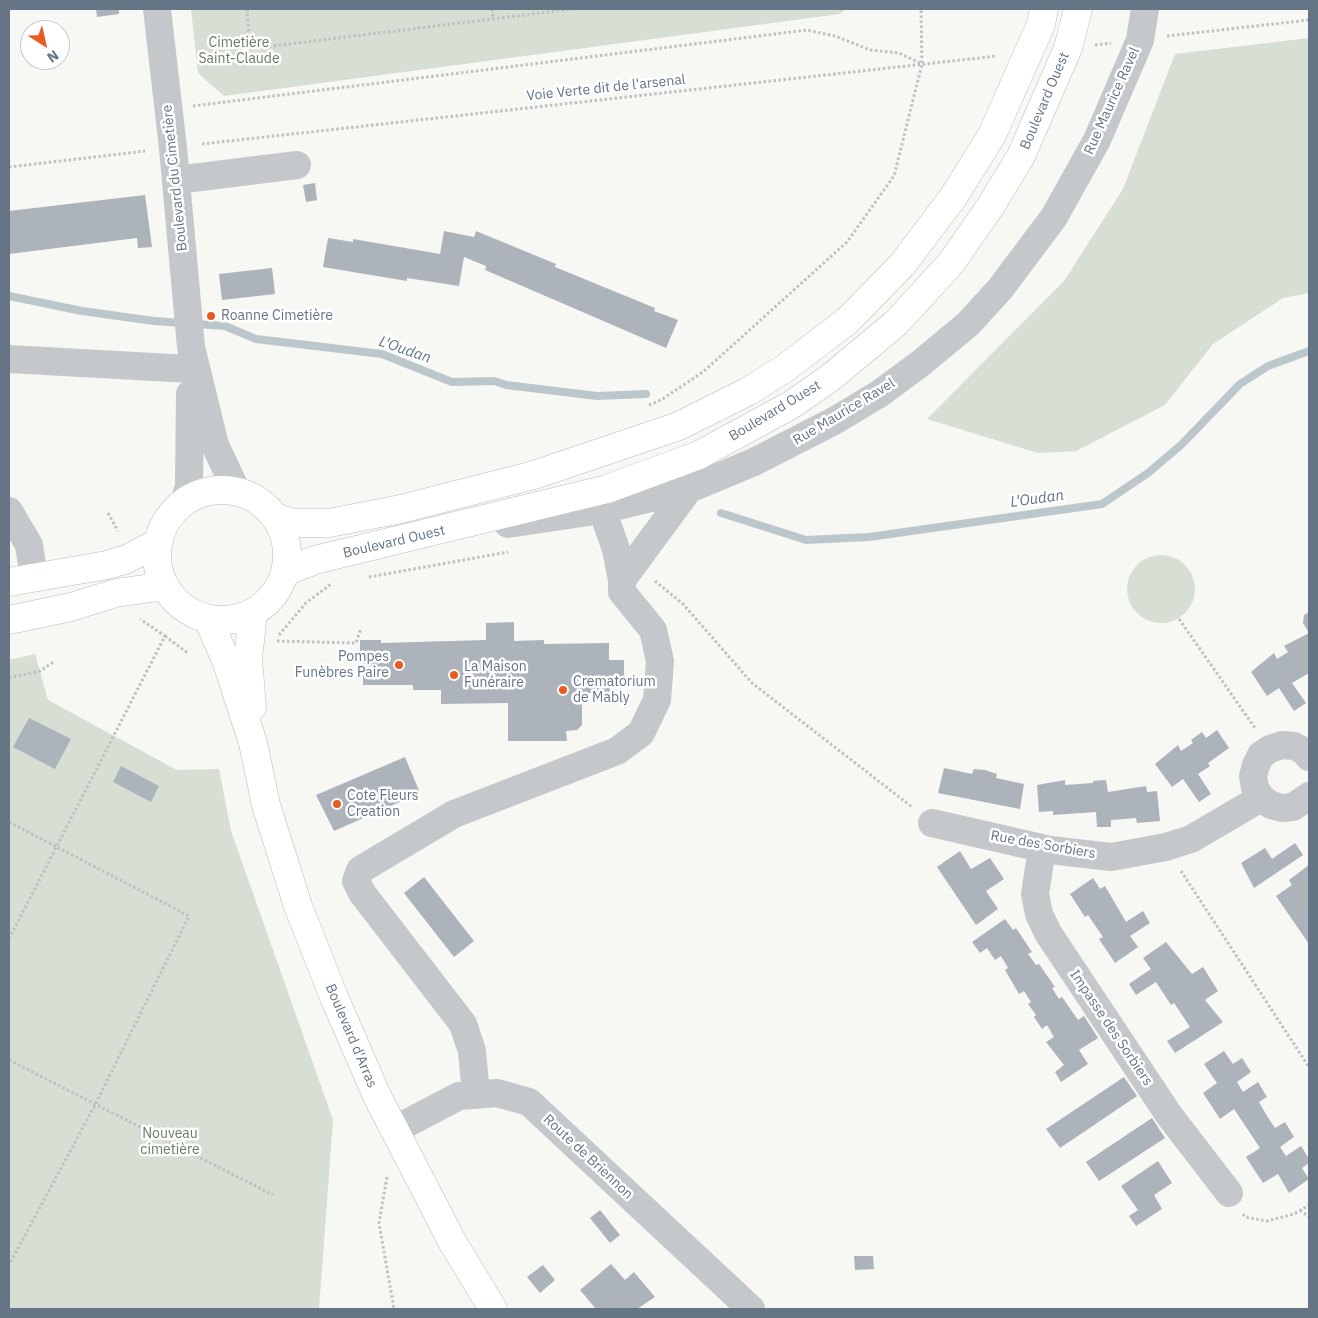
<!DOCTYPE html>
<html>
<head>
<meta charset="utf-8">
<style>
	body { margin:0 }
	#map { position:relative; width:1318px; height:1318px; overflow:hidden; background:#f7f7f3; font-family:"IBM Plex Sans",sans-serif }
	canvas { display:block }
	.frame { position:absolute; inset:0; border:10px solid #657585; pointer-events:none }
	.north { position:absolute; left:20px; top:20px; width:50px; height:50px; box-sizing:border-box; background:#fff; border:1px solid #c1c8ce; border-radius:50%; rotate:145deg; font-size:14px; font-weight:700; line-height:20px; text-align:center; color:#657585 }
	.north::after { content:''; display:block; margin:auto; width:18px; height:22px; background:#e85c22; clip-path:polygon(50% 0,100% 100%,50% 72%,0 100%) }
</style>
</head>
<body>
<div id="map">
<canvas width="1318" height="1318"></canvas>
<div class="frame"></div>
<div class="north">N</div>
</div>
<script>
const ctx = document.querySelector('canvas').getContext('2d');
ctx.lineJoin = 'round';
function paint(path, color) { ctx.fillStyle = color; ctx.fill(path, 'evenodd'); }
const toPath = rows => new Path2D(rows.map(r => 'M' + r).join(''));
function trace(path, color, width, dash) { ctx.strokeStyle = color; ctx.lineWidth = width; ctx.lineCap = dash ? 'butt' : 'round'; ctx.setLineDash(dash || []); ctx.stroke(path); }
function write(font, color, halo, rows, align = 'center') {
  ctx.font = font + ' "IBM Plex Sans",sans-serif'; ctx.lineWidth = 5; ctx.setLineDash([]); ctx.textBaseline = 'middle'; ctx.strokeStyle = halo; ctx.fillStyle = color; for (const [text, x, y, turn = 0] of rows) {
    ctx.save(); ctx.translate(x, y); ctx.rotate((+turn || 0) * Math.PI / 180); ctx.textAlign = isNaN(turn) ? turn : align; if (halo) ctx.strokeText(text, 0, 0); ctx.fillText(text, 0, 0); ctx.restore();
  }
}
const green = toPath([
	[191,9,846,9,840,14,224,96,198,73],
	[1309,38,1309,293,1283,298,1213,344,1165,405,1076,451,1038,453,927,419,1064,281,1123,189,1175,54],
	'1127 589a34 34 0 1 1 68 0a34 34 0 1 1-68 0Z',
	[35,654,48,700,177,770,219,769,231,831,333,1120,319,1309,9,1309,9,660]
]);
const stream = toPath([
	[9,296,82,311,154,321,225,326,256,339,382,354,452,382,494,381,506,385,597,396,646,394],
	[721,513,806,540,869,537,1102,504,1148,473,1181,445,1240,384,1268,366,1309,351]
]);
const building = toPath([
	[96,9,119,9,119,14,97,17],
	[315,183,317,200,306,202,303,185],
	[145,195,152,247,138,248,137,238,9,254,9,211],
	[444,231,474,237,476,231,556,264,555,267,655,308,654,311,678,320,666,348,485,270,486,266,464,257,459,286,407,278,407,281,323,267,328,238,353,242,353,239,440,254],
	[272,268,275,294,222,300,219,274],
	[1309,612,1309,673,1292,683,1306,703,1294,711,1279,688,1267,696,1251,672,1274,653,1277,659,1288,652,1284,646,1309,633,1303,623,1304,615],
	[514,622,514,641,544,640,544,644,609,643,609,660,624,660,624,676,610,676,610,693,582,693,582,725,577,730,566,731,567,741,508,741,508,703,441,704,441,690,413,690,413,685,363,685,363,658,360,658,360,640,381,640,381,643,486,640,486,623],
	[29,718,71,739,55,769,13,747],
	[1217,730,1229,748,1208,763,1210,766,1198,774,1211,794,1199,802,1183,779,1172,787,1155,764,1178,745,1181,751,1193,743,1191,740,1202,732,1206,738],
	[405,757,420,793,334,831,316,795],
	[121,766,159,786,151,802,113,782],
	[944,768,972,774,974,769,985,770,997,774,996,778,1024,784,1020,809,938,793],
	[1065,780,1065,785,1093,783,1093,781,1106,780,1108,792,1146,786,1147,792,1157,791,1160,821,1137,823,1136,818,1111,820,1111,827,1097,827,1096,812,1053,815,1053,811,1039,812,1037,785],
	[1295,843,1303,855,1254,888,1241,863,1265,848,1272,859],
	[960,851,971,869,990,858,1004,879,986,891,998,909,976,925,937,867],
	[1309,865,1309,944,1276,896,1292,885,1289,880],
	[424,877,474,941,454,957,404,893],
	[1093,878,1100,889,1105,886,1126,922,1143,911,1150,923,1130,936,1138,947,1115,963,1099,939,1103,937,1088,915,1085,917,1070,894],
	[1005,919,1013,930,1016,928,1032,952,1028,954,1036,965,1039,964,1055,987,1052,988,1059,999,1062,997,1078,1020,1084,1016,1098,1038,1079,1050,1088,1064,1061,1082,1055,1072,1064,1065,1046,1042,1054,1037,1047,1025,1042,1029,1034,1017,1036,1015,1028,1004,1031,1002,1024,991,1019,994,1005,970,1008,968,1001,956,995,960,987,948,980,953,972,942],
	[1166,942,1192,974,1203,967,1218,991,1205,1000,1223,1022,1175,1053,1167,1041,1190,1027,1174,1003,1171,1005,1156,982,1136,995,1129,984,1151,969,1143,958],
	[1224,1051,1233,1064,1242,1058,1251,1072,1237,1082,1243,1092,1258,1082,1267,1097,1259,1102,1267,1116,1275,1128,1285,1122,1294,1137,1280,1147,1286,1156,1301,1146,1309,1159,1309,1163,1302,1168,1309,1179,1289,1193,1278,1174,1263,1183,1255,1171,1246,1157,1260,1148,1234,1109,1220,1119,1203,1093,1217,1083,1204,1064],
	[1124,1077,1137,1096,1060,1148,1046,1129],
	[1152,1118,1165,1138,1099,1181,1086,1162],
	[1158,1161,1172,1183,1154,1195,1162,1209,1136,1226,1129,1216,1138,1210,1121,1186],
	[600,1210,620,1235,610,1243,590,1218],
	[854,1256,873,1256,874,1269,855,1270],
	[611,1264,625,1280,634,1272,655,1297,637,1309,596,1309,580,1290],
	[543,1265,555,1280,540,1293,527,1277]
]);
const path = toPath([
	[247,9,249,35,265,47,573,9],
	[492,9,493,19],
	[1167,36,1309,20],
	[1095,45,1111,43],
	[193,106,807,30,835,36,870,50,899,53,922,64],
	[202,144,997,56],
	[9,167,145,151],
	[649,405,661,400,703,372,847,242,894,176,922,64,921,9],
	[108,513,118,531],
	[369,577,508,552],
	[655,581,683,604,752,683,912,807],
	[1179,619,1255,728],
	[279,635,306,603,331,584],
	[165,636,189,654],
	[277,641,356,643,361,628],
	[9,678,40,671,55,661],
	[9,822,189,916,95,1105,9,1265],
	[1181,871,1309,1067],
	[9,939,165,636,140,619],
	[9,1060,273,1195],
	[387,1177,379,1223,394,1309],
	[1300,1210,1309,1217],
	[1243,1214,1245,1217,1267,1221,1294,1214,1309,1205]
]);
const minor = toPath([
	[157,9,173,148,191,347,215,445,237,492],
	[176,180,297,165],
	[9,359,190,369],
	[184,503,189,486,190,394],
	[602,510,616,549,622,580,689,489],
	[9,511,29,545,34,578],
	[508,524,602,510,689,489,754,462,834,421,879,394,921,363,968,324,1000,289,1054,217,1097,140,1140,40,1145,9],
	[1309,757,1304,751,1294,746,1282,745,1270,749,1261,755,1256,765,1253,776,1255,788,1261,798,1271,805,1282,808,1293,807,1309,796],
	[932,823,1050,850,1111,857,1166,847,1191,839,1261,798],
	[1042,848,1035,894,1039,914,1048,933,1169,1115,1229,1193],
	[476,1095,472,1051,463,1024,362,893,356,881,360,870,454,814,617,751,641,733,657,700,660,661,653,630,622,592,622,580],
	[396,1129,459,1096,497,1093,529,1102,751,1309]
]);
const major = toPath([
	'157 555a65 65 0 1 1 130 0a65 65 0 1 1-130 0Z',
	[275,517,293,523,329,523,401,509,534,475,679,426,747,392,784,369,847,321,902,265,954,196,992,135,1041,24,1044,9],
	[285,572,315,560,607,489,699,455,791,405,830,378,896,323,951,263,990,207,1021,156,1068,48,1078,9],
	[9,582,107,565,127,559,159,542],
	[208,619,227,663,253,743,266,805,298,906,334,997,377,1096,453,1243,493,1309],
	[9,620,71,607,116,593,165,586],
	[252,707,248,659,253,613]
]);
const markers = [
	[211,316,5,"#e85c22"],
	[399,665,5,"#e85c22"],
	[454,675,5,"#e85c22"],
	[563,690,5,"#e85c22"],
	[337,804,5,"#e85c22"]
];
const parkNames = [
	["Cimetière",239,43],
	["Saint-Claude",239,59],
	["Nouveau",170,1134],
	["cimetière",170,1150]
];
const streetNames = [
	["Voie Verte dit de l'arsenal",606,88,-6],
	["Boulevard Ouest",1045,101,-67],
	["Rue Maurice Ravel",1112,101,-66],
	["Boulevard du Cimetière",175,178,-96],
	["Boulevard Ouest",775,411,-31],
	["Rue Maurice Ravel",844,412,-31],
	["Boulevard Ouest",394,542,-13],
	["Rue des Sorbiers",1043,845,10],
	["Impasse des Sorbiers",1111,1028,56],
	["Boulevard d'Arras",351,1036,67],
	["Route de Briennon",588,1157,43]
];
const poiNames = [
	["Roanne Cimetière",221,316],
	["Pompes",389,657,"right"],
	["Funèbres Paire",389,673,"right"],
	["La Maison",464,667],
	["Funéraire",464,683],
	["Crematorium",573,682],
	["de Mably",573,698],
	["Cote Fleurs",347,796],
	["Creation",347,812]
];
const waterNames = [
	["L'Oudan",405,350,19],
	["L'Oudan",1037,499,-8]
];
paint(green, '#d7ded4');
trace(stream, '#bcc7cc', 8);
paint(building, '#acb3ba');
trace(major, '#b7bbbf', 29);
trace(path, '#bec0c2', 3, [2.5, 2.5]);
trace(minor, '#c4c8cb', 28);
trace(major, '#fff', 28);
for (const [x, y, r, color] of markers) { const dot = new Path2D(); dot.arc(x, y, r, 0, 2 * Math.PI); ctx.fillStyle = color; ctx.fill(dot); trace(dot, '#fff', 2); }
write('14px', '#677c64', '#fff', parkNames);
write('14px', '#657585', '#fff', streetNames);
write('14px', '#657585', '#fff', poiNames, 'left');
write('italic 15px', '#607782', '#fff', waterNames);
</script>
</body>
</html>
